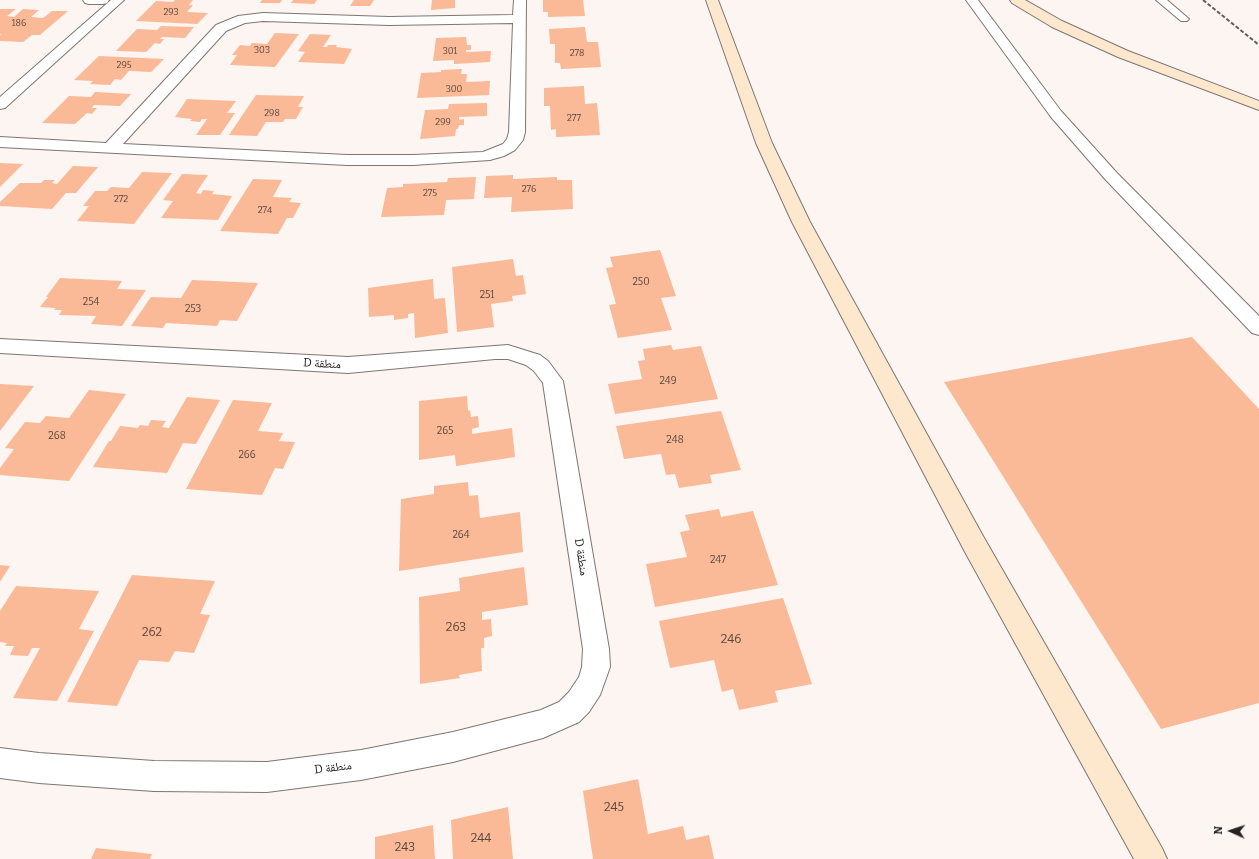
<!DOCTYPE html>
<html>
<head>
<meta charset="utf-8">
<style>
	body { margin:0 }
	#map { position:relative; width:1259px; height:859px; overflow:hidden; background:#fdf5f1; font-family:Bitter,serif }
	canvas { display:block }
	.north { position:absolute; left:1211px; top:811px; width:40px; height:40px; -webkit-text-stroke:3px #fff; paint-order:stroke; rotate:273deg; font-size:11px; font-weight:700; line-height:16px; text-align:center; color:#252221 }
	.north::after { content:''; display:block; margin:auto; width:14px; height:18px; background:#252221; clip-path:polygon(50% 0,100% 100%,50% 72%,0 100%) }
</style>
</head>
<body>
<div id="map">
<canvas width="1259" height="859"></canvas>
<div class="north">N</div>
</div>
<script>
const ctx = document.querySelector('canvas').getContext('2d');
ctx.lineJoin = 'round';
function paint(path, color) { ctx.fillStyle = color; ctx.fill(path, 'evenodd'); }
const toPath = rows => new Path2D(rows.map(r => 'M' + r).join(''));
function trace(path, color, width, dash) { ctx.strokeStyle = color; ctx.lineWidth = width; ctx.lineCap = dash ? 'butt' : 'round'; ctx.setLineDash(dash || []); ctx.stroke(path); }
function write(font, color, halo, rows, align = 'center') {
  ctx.font = font + ' Bitter,"Noto Naskh Arabic",serif'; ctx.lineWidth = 3; ctx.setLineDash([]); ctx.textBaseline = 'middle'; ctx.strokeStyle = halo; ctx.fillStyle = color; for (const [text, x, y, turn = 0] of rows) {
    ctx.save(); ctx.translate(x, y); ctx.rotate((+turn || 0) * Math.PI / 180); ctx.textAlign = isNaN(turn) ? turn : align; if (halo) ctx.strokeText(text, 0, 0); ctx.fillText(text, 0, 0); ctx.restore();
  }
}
const building = toPath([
	[175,0,193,0,189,5,193,5,187,12,208,13,197,24,136,21,156,1,173,2],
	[262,0,282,0,280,3,260,3],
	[293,0,317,0,314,4,291,3],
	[354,0,374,0,370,6,350,6],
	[432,0,455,0,455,8,431,10],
	[543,0,583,0,585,16,548,17,548,12,543,12],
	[0,9,16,9,7,16,14,17,23,9,39,10,31,17,43,18,52,11,68,11,40,35,32,35,23,42,0,41,0,35,2,34,0,34],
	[161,26,194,27,185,38,162,37,160,39,164,39,160,44,155,43,146,52,116,51,137,29,157,30],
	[585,27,587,42,598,42,601,67,561,69,560,63,555,63,555,44,550,44,549,29],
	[275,33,299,34,275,67,230,65,237,55,232,55,240,45,250,46,252,43,267,44],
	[310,34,331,35,323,47,327,47,328,45,337,45,336,47,352,49,344,64,298,62,305,52,298,51],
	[466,37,467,45,471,45,471,50,466,50,466,52,491,51,490,62,454,64,454,60,433,61,436,38],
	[99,56,164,59,151,72,129,71,121,80,115,79,110,85,90,84,93,81,74,80],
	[462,69,461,74,467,74,466,82,490,81,489,95,417,98,421,73,441,72,441,70],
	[584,86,585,104,597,103,600,135,556,137,556,129,551,130,550,106,544,106,544,88],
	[95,92,131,94,120,106,94,105,92,108,97,108,92,114,87,113,75,124,42,123,69,96,91,97],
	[256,95,304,96,298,107,303,107,296,119,285,119,283,122,266,122,257,136,229,135],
	[187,99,236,101,227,113,235,113,220,135,196,135,207,119,202,119,200,122,190,121,192,119,175,117],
	[487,103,487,116,459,117,459,120,464,119,464,125,459,125,458,129,456,129,455,136,420,139,425,110,448,109,449,104],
	[0,163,23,164,0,187],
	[73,166,98,167,76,193,66,193,52,209,0,206,0,202,20,183,41,183,44,180,55,180,52,183,57,184],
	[142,172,172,173,134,224,77,221,89,206,83,206,95,191,107,191,111,187,129,188],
	[182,174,208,175,196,193,201,194,203,190,214,191,212,194,232,196,218,220,161,218,173,201,163,200],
	[513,175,513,179,557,177,557,180,572,180,573,209,511,212,512,197,484,198,486,176],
	[476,177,474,199,446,200,444,215,381,217,387,188,403,187,403,184,447,182,448,178],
	[253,179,282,180,273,197,292,198,289,202,301,203,293,218,287,218,278,234,220,231],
	[660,250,676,296,661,298,672,330,618,338,609,305,616,304,606,268,613,267,610,257],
	[513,259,516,276,523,275,526,294,512,296,513,301,491,304,494,327,457,332,452,267],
	[60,278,122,281,117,289,146,290,122,326,91,324,96,316,59,315,62,310,54,310,56,308,40,307,48,297,46,297],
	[433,279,434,299,445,298,448,333,415,338,414,313,408,314,408,318,394,320,394,315,369,317,368,288],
	[192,280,258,283,237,321,220,320,217,326,166,323,163,328,131,326,151,297,181,298],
	[1192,337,1259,409,1259,703,1161,729,944,382],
	[671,345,673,350,701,346,718,399,615,414,608,384,642,379,638,361,645,360,643,349],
	[0,384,34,386,0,431],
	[89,390,126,394,69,481,0,475,0,468,14,449,5,448,25,422,40,423,46,416,69,418],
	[467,396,468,411,470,410,471,417,478,416,479,427,472,429,472,434,512,428,515,457,456,466,455,455,419,460,419,401],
	[187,397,220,400,196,444,183,443,167,473,93,467,109,441,111,441,120,426,138,428,140,425,148,426,151,420,166,421,162,427,169,428],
	[233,400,272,403,258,431,283,433,279,441,295,442,283,469,275,468,262,495,186,489],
	[721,411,741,470,710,475,712,483,679,488,675,474,666,475,661,454,624,459,616,426],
	[468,482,469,496,478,495,480,518,520,512,523,552,399,571,401,499,434,494,434,486],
	[719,509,721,517,753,511,778,585,655,607,646,564,687,557,680,532,690,530,685,515],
	[0,565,10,566,0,582],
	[524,567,528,605,482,612,482,620,491,619,492,636,484,638,484,648,481,648,482,671,459,675,460,678,420,684,419,597,460,591,459,578],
	[132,575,215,581,200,614,210,615,194,653,175,651,169,662,139,660,117,706,67,702],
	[16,586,99,591,79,629,94,631,57,701,13,698,40,648,32,648,28,656,10,655,14,646,5,646,7,643,0,642,0,611],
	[783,598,812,684,775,691,778,702,739,710,733,689,722,692,714,660,670,668,659,621],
	[638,779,648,834,683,826,686,840,709,835,714,859,593,859,583,791],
	[508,807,513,859,453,859,451,820],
	[433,825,435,859,375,859,375,837],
	[96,848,152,854,150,859,91,859]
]);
const lane = toPath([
	[1156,0,1167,0,1189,19,1187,21,1181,21,1156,0]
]);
const street = toPath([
	[83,0,109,0,107,3,103,4,89,4,85,3,83,0],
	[111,0,124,0,5,108,0,109,0,97,111,0],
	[514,0,526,0,525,132,523,140,515,150,504,156,490,160,413,165,347,165,0,147,0,137,106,143,216,25,238,16,263,13,389,17,513,15,514,0],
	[263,21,389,25,513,23,509,132,507,139,503,144,483,152,413,155,347,155,123,144,226,31,245,23,263,21],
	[966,0,978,0,1061,111,1117,173,1259,316,1259,335,1252,333,1105,179,1051,117,966,0],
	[0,339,348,357,508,345,540,355,548,361,563,381,609,649,610,667,600,695,589,712,579,722,543,738,453,762,361,780,267,792,154,791,39,783,0,778,0,748,39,753,154,761,267,762,361,750,453,732,541,710,559,702,569,692,579,677,582,667,583,649,543,383,534,371,526,365,508,359,495,359,348,373,0,353,0,339]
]);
const secondary = toPath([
	[706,0,718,0,772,143,810,222,983,536,1162,848,1167,859,1134,859,965,552,792,222,756,143,706,0],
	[1010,0,1025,0,1062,21,1128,51,1259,101,1259,110,1118,57,1052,27,1012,3,1010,0]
]);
const rail = toPath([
	[1203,0,1259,45]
]);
const farNumbernames = [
	["293",171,12],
	["186",19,23],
	["303",262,50],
	["301",450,51],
	["278",577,53],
	["295",124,65],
	["300",454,89],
	["298",272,113],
	["277",574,118],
	["299",443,122],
	["276",529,189],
	["275",430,193],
	["272",121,199],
	["274",265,210]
];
const numberNames = [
	["250",641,282],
	["251",487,295],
	["254",91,302],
	["253",193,309],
	["249",668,381],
	["265",445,431],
	["268",57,436],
	["248",675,440],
	["266",247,455],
	["264",461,535],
	["247",718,560]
];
const streetNames = [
	["D منطقة",322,364,3],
	["D منطقة",581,557,81],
	["D منطقة",333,768,-7]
];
const nearNumbernames = [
	["263",456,628],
	["262",152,633],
	["246",731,640],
	["245",614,808],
	["244",481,839],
	["243",405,848]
];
paint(building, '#fab997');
trace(lane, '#7d7673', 2);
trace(street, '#7d7673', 2);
trace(secondary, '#7d7673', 2);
paint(lane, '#fff');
paint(street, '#fff');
paint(secondary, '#fee8cd');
trace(rail, '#615c5b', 2, [4, 2]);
write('9px', '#5a483e', null, farNumbernames);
write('10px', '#5a483e', null, numberNames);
write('12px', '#252221', '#fff', streetNames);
write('12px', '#5a483e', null, nearNumbernames);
</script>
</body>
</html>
